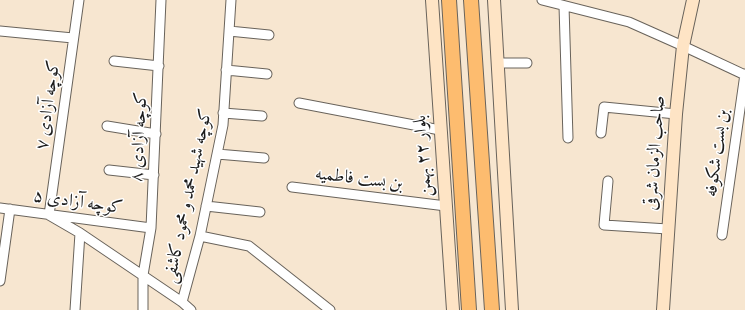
<!DOCTYPE html>
<html>
<head>
<meta charset="utf-8">
<style>
	body { margin:0 }
	canvas { display:block; background:#f7e6d0 }
</style>
</head>
<body>
<canvas width="745" height="310"></canvas>
<script>
const ctx = document.querySelector('canvas').getContext('2d');
ctx.lineJoin = 'round';
const toPath = rows => new Path2D(rows.map(r => 'M' + r).join(''));
function trace(path, color, width, dash) { ctx.strokeStyle = color; ctx.lineWidth = width; ctx.lineCap = dash ? 'butt' : 'round'; ctx.setLineDash(dash || []); ctx.stroke(path); }
function write(font, color, halo, rows, align = 'center') {
  ctx.font = font + ' "EB Garamond",Amiri,serif'; ctx.lineWidth = 3; ctx.setLineDash([]); ctx.textBaseline = 'middle'; ctx.strokeStyle = halo; ctx.fillStyle = color; for (const [text, x, y, turn = 0] of rows) {
    ctx.save(); ctx.translate(x, y); ctx.rotate((+turn || 0) * Math.PI / 180); ctx.textAlign = isNaN(turn) ? turn : align; if (halo) ctx.strokeText(text, 0, 0); ctx.fillText(text, 0, 0); ctx.restore();
  }
}
const street = toPath([
	[79,0,49,215,80,233,182,302,191,310],
	[542,0,629,22,683,46,745,75],
	[564,6,568,138],
	[0,31,73,38],
	[229,31,269,35],
	[114,61,159,66],
	[498,63,527,63],
	[226,70,267,74],
	[299,103,440,130],
	[223,113,262,116],
	[107,126,156,134],
	[601,133,604,107,676,114],
	[217,154,264,158],
	[109,170,154,175],
	[608,181,604,225,668,229],
	[292,187,446,206],
	[206,206,260,212],
	[0,208,151,228],
	[722,235,745,74],
	[200,236,249,246,330,310],
	[0,281,10,209],
	[182,302,200,236,223,125,231,0],
	[75,310,80,233],
	[143,310,143,275,151,228,161,0]
]);
const secondary = toPath([
	[432,0,453,310],
	[494,0,512,310],
	[663,310,676,114,683,46,693,0]
]);
const primary = toPath([
	[449,0,469,310],
	[471,0,492,310]
]);
const streetNames = [
	["کوچه آزادی ۷",48,105,-82],
	["کوچه آزادی ۸",139,137,-87],
	["صاحب الزمان شرقی",655,153,-86],
	["بن بست شکوفه",717,153,-82],
	["بلوار ۲۲ بهمن",423,156,-94],
	["بن بست فاطمیه",359,179,7],
	["کوچه شهید محمد و محمود کاشفی",188,196,-78],
	["کوچه آزادی ۵",78,202,8]
];
trace(street, '#69635b', 11);
trace(secondary, '#69635b', 14);
trace(primary, '#69635b', 16);
trace(street, '#fff', 9);
trace(secondary, '#fee4c5', 12);
trace(primary, '#fdbc6f', 14);
write('18px', '#1c1c1c', '#fff', streetNames);
</script>
</body>
</html>
